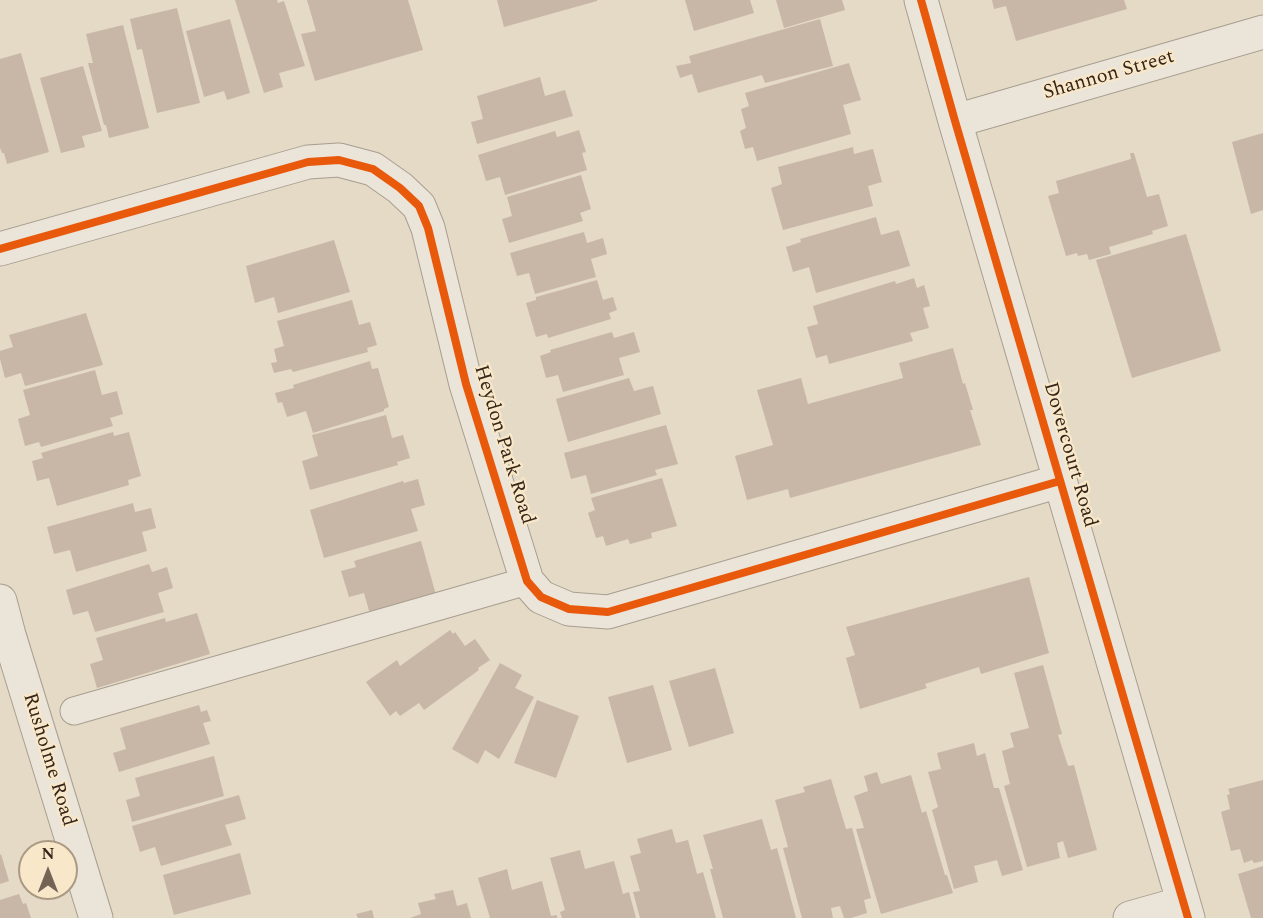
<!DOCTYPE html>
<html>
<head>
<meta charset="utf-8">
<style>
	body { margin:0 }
	#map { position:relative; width:1263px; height:918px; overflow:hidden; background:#e4dac6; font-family:Spectral,serif }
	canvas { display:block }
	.north { position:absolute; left:18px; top:840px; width:60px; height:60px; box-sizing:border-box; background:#f8e8c9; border:2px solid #aa9a83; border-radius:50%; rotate:0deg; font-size:16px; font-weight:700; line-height:24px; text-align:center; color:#362519 }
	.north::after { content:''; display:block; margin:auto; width:21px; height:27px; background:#736456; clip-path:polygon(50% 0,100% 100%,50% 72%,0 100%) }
</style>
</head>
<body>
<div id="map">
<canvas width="1263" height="918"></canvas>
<div class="north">N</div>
</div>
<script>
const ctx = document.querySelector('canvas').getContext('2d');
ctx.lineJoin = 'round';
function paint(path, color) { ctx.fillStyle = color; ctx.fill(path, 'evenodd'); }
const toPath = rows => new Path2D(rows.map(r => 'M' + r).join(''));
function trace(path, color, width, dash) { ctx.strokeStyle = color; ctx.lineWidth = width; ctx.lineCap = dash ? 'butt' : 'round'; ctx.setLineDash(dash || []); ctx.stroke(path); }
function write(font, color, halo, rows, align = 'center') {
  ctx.font = font + ' Spectral,serif'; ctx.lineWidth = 4.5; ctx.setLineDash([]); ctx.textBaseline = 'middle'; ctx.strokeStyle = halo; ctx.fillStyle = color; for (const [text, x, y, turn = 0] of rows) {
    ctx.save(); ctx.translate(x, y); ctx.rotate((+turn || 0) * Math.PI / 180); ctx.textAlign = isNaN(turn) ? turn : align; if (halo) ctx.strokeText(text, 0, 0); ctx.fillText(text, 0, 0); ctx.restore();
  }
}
const building = toPath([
	[235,0,277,0,278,3,284,1,305,66,279,73,283,87,264,93],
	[307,0,408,0,423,50,315,81,301,34,316,31],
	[497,0,597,0,597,1,504,27],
	[685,0,750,0,754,13,694,31],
	[776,0,842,0,845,10,784,28],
	[992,0,1124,0,1127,9,1016,41,1006,6,994,9],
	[177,8,200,103,157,113,142,49,137,50,130,19],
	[230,19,250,93,227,100,224,91,204,97,186,31],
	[820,19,833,66,765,83,762,75,698,93,692,74,680,78,676,66,691,63,689,56],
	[123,25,149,128,109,138,106,125,104,125,88,63,93,63,86,34],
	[21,53,49,152,7,164,4,153,2,153,0,148,0,59],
	[849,63,861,100,843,105,851,134,757,161,753,147,745,149,740,131,746,128,741,109,749,106,745,93],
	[83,66,102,131,82,136,85,147,61,153,40,78],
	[540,77,545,96,565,90,573,116,477,144,471,122,483,119,477,96],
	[579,130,586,152,582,153,587,170,505,195,500,177,486,181,478,155,555,131,557,137],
	[1263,133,1263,210,1251,214,1232,142],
	[853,147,854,154,873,149,882,182,868,186,873,206,783,230,771,188,782,184,778,167],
	[1130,153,1134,153,1147,197,1159,194,1168,226,1152,231,1153,234,1109,247,1111,254,1089,260,1087,254,1078,256,1077,253,1066,256,1048,196,1059,193,1056,181,1131,159],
	[581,175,591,209,580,213,583,221,509,243,502,219,512,216,507,197],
	[876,217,881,235,899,230,910,266,816,293,809,267,793,272,786,247,801,242,800,239],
	[584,232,587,243,603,238,607,254,591,259,596,277,535,294,529,273,517,276,510,253],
	[1186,234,1221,351,1132,378,1096,260],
	[334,240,350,292,278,313,274,297,255,303,246,266],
	[914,278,917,288,924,285,930,306,923,308,929,328,910,333,913,341,829,364,827,355,816,358,807,327,818,324,813,306,895,281,896,284],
	[597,280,603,300,613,297,617,310,609,313,611,319,548,338,547,334,536,337,526,303,536,300,536,297],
	[352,300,359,325,370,322,377,345,367,348,368,352,293,372,291,369,274,373,271,363,277,362,274,349,284,346,277,321],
	[86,313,103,365,25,386,21,373,5,378,0,359,0,351,13,347,9,335],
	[612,332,614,338,634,332,640,352,619,358,624,375,563,392,558,375,546,378,540,356,551,352,550,350],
	[953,348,963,384,965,383,973,410,970,410,981,445,790,498,788,489,747,500,735,456,773,445,757,390,801,378,808,404,903,378,899,363],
	[370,361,372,369,378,368,389,407,384,409,384,411,313,433,306,411,287,417,282,402,278,403,275,393,294,388,293,385],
	[95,370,102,395,117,391,123,414,110,418,113,426,41,447,39,442,25,446,18,419,30,415,23,390],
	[629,378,634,391,653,386,661,414,568,442,556,399],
	[386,415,392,438,403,435,410,458,397,462,398,465,310,490,302,461,318,456,312,435],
	[666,425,678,464,655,470,657,475,591,494,586,475,571,479,564,453],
	[113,432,114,436,129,432,141,476,128,480,129,485,57,506,49,478,37,481,32,461,43,458,41,453],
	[662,478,677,526,651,533,652,538,630,544,628,539,606,546,603,536,596,538,588,513,595,510,591,498],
	[418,479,425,505,411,509,418,531,324,558,310,510,403,481,404,483],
	[133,503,135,512,151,508,156,528,142,532,147,551,76,572,70,550,54,554,47,527],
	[421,541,436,595,370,614,364,593,349,597,341,571,356,567,354,561],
	[149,564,152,572,167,567,173,588,158,593,164,612,95,632,88,611,73,615,66,590],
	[1029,577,1049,653,981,674,979,667,925,684,927,688,860,709,846,658,855,655,846,627],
	[197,613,210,654,97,688,90,664,103,660,96,638,165,618,166,622],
	[450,630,453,634,455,632,465,646,475,639,490,660,478,668,479,670,424,710,419,703,400,716,396,711,390,716,366,682,397,660,400,666],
	[500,663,522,675,515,688,534,697,499,759,485,750,478,764,452,749],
	[1043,665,1062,734,1058,735,1068,766,1074,765,1097,850,1068,858,1063,841,1057,843,1060,858,1027,867,1004,786,1010,784,1002,751,1014,747,1010,733,1029,728,1014,673],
	[715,668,734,733,689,747,669,681],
	[653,685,672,750,627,763,608,697],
	[537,700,579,716,556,778,514,763],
	[199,705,201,712,207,710,211,721,203,723,210,744,119,772,113,753,126,749,120,728],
	[974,743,977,756,985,753,994,788,999,788,1023,870,1002,876,997,860,974,866,978,882,954,889,932,810,938,807,928,772,941,769,937,753],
	[214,756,224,796,132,822,126,800,140,796,135,778],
	[877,772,881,784,911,775,922,813,926,811,945,875,947,875,953,893,881,914,856,829,864,828,854,796,868,791,864,776],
	[831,779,846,829,852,828,871,898,864,900,867,913,851,918,844,918,840,906,831,908,833,918,802,918,783,848,788,847,775,800,805,792,803,787],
	[1263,780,1263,861,1254,863,1252,860,1244,863,1240,849,1231,851,1221,812,1230,809,1227,795,1230,794,1228,789],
	[239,795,246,819,225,825,232,845,161,866,155,847,140,852,132,826],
	[762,819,771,850,777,848,796,918,723,918,710,869,713,869,703,835],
	[672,829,676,843,688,840,697,874,703,872,716,918,640,918,633,892,640,891,630,856,641,853,637,839],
	[580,850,585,869,614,861,623,894,629,892,636,918,562,918,560,912,565,910,550,858],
	[240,853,251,894,174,915,163,875],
	[1,854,9,881,0,884,0,855],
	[1263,866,1263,918,1251,918,1238,874],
	[507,869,512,890,542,881,551,916,557,915,557,918,490,918,478,878],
	[453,890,457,906,467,903,471,918,410,918,421,914,418,903,436,899,434,894],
	[19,894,23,904,26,903,31,918,0,918,0,900],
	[372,910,374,918,358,918,356,914]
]);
const service = toPath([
	[74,711,527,581]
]);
const minor = toPath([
	[921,0,955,121,1188,918],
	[955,121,1263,32],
	[0,249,308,162,339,160,373,169,400,188,419,206,428,228,466,384,527,581,541,597,569,609,608,612,1060,481],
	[0,601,9,635,96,918],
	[1130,918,1183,903]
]);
const cycleway = toPath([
	[921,0,955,121,1188,918],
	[0,249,308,162,339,160,373,169,400,188,419,206,428,228,466,384,527,581,541,597,569,609,608,612,1060,481]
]);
const streetNames = [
	["Shannon Street",1109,76,-16],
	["Heydon Park Road",503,445,73],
	["Dovercourt Road",1069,455,74],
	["Rusholme Road",48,760,73]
];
paint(building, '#c8b7a7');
trace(service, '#a89e90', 29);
trace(minor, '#a89e90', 35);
trace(service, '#ebe4d9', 27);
trace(minor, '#ebe4d9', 33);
trace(cycleway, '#e8590c', 8);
write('20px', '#362519', '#f8e8c9', streetNames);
</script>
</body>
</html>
